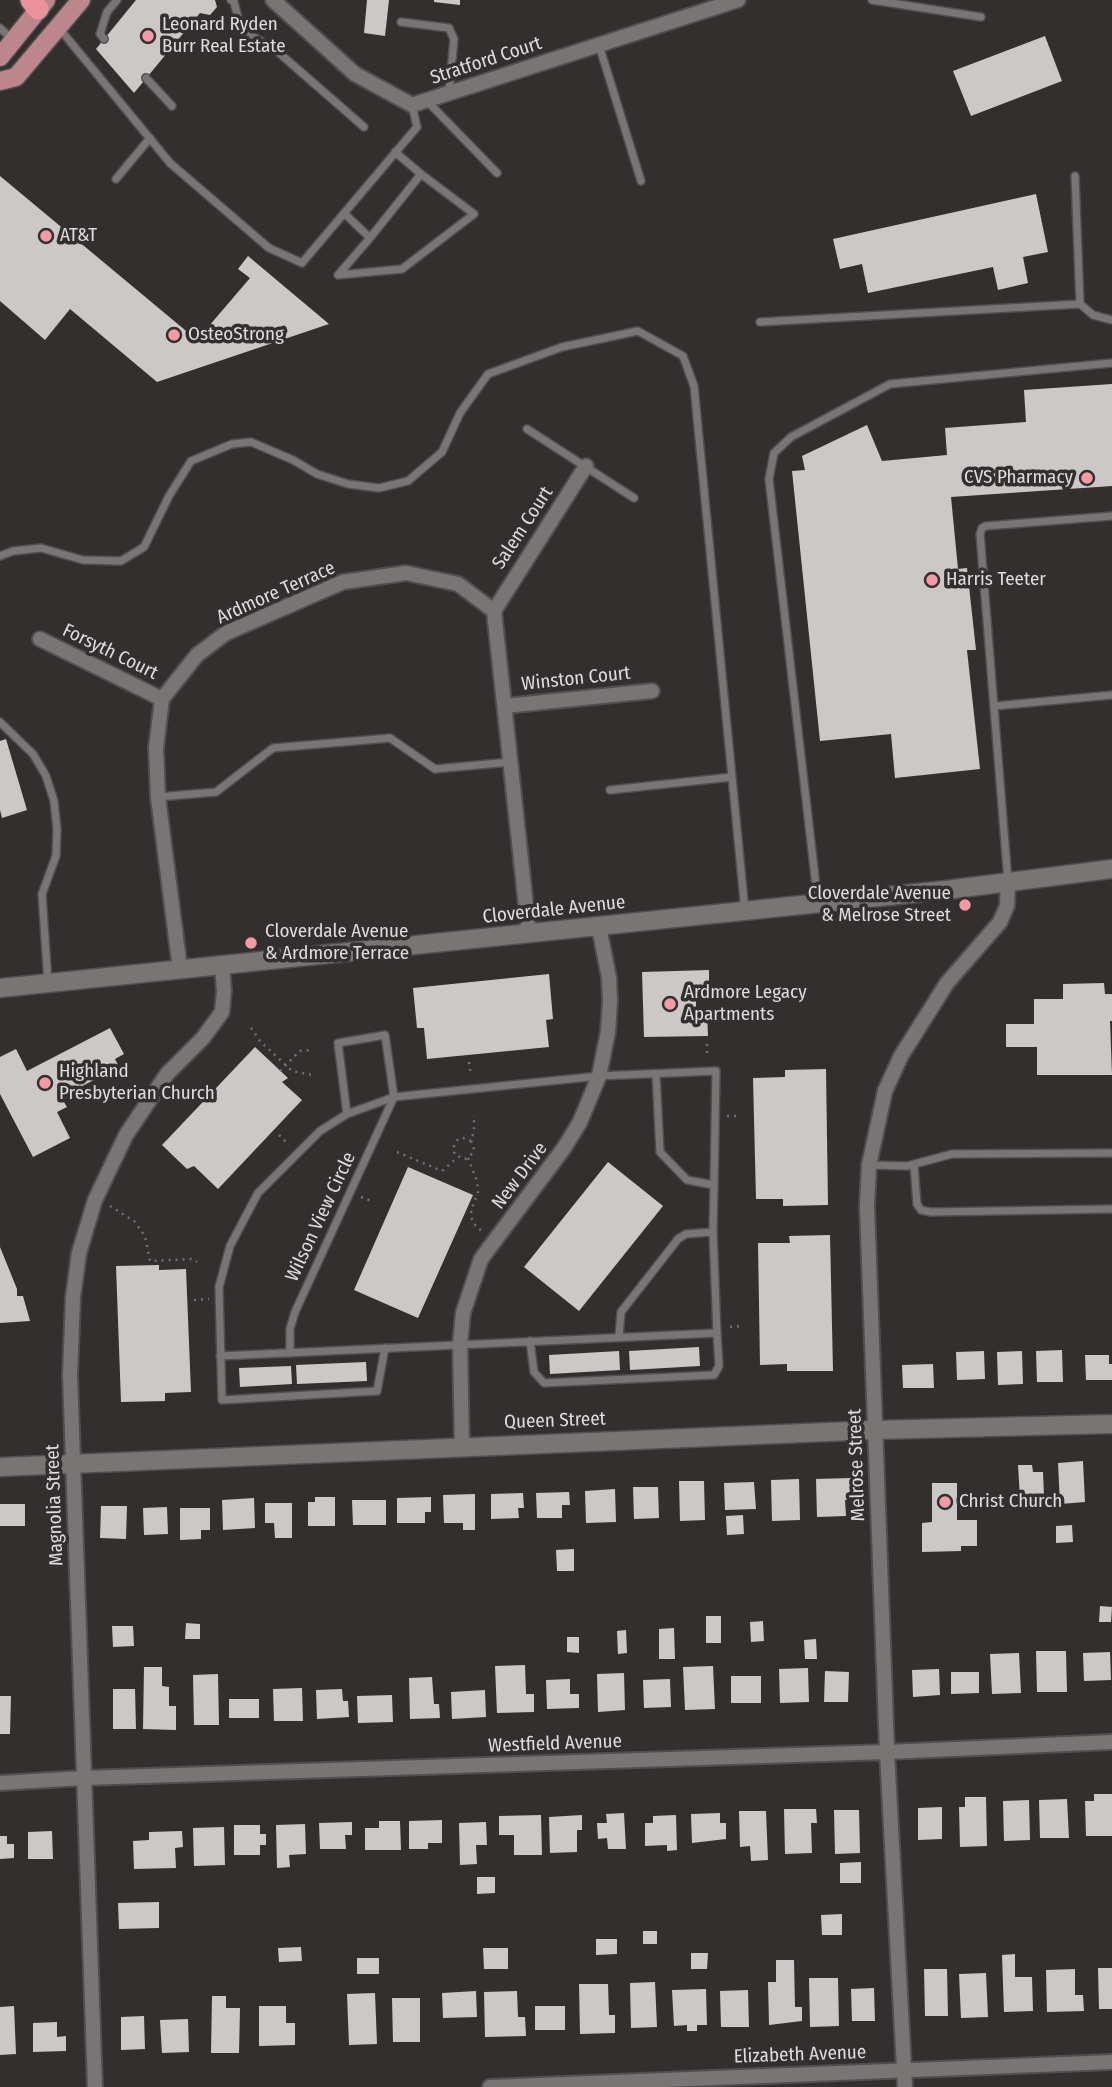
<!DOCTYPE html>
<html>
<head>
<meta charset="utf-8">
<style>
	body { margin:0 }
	canvas { display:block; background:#322f2f }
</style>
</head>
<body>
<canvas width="1112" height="2087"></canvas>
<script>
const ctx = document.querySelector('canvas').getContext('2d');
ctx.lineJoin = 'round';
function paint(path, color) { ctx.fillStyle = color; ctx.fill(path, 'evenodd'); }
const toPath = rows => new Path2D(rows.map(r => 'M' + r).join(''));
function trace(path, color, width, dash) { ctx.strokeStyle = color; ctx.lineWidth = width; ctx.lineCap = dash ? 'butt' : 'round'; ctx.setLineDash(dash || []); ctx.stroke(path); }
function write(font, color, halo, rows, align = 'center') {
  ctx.font = font + ' "Fira Sans Condensed",sans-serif'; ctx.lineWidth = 7; ctx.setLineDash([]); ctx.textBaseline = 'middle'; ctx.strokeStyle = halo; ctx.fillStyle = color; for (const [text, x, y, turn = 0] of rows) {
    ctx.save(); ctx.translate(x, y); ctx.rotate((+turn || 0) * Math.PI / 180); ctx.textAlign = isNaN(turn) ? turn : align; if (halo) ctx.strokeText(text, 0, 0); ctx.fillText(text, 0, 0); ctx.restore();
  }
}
const building = toPath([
	[136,0,215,0,217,7,210,15,200,13,134,93,96,49],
	[367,0,389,0,385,36,364,33],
	[434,0,460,0,460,5,434,2],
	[1045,36,1062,81,971,116,953,71],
	[0,176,197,340,250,278,238,269,248,256,329,324,157,382,70,309,45,340,0,301],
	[1036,194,1048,252,1023,257,1028,283,998,290,993,267,868,293,862,264,840,269,833,239],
	[1112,384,1112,486,951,497,958,569,967,568,976,650,967,650,980,769,895,778,891,734,820,741,792,471,805,470,802,456,867,425,882,461,947,455,945,428,1026,422,1024,390],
	[6,739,27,810,2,818,0,810,0,741],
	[709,970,709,996,696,996,696,1013,707,1013,708,1036,644,1037,642,972],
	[549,974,553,1019,546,1020,549,1047,427,1059,424,1028,417,1028,413,988],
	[1104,983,1105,994,1112,994,1112,1021,1110,1021,1112,1075,1037,1075,1037,1047,1006,1047,1006,1024,1034,1024,1034,999,1063,999,1063,984],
	[110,1028,124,1054,115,1059,119,1067,61,1097,67,1107,57,1112,70,1138,33,1157,0,1094,0,1057,16,1049,27,1071],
	[255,1047,288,1078,282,1082,302,1100,218,1189,194,1166,187,1169,162,1145],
	[826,1069,828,1205,783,1206,783,1199,756,1199,753,1078,785,1077,785,1070],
	[608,1162,663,1206,579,1311,524,1267],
	[408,1167,473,1195,418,1318,354,1290],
	[830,1235,833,1371,787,1371,787,1364,760,1365,758,1243,790,1243,789,1236],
	[0,1247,17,1289,17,1296,23,1296,30,1321,0,1323],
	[159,1265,159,1270,186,1269,191,1392,165,1393,165,1401,121,1402,116,1266],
	[699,1347,700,1366,630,1370,629,1351],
	[1062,1350,1063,1382,1037,1382,1036,1351],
	[619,1351,620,1370,550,1374,549,1355],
	[984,1351,985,1379,957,1380,956,1352],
	[1022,1351,1023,1384,998,1385,997,1352],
	[1085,1355,1109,1355,1109,1364,1112,1364,1112,1380,1086,1380],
	[366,1362,367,1381,297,1384,296,1365],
	[933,1364,934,1388,903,1388,902,1365],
	[291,1366,292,1384,240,1387,239,1368],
	[1083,1461,1085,1502,1060,1504,1058,1463],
	[1018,1465,1032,1465,1033,1472,1043,1472,1044,1496,1020,1498],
	[851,1478,852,1500,845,1500,846,1516,817,1517,816,1479],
	[799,1479,800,1520,772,1521,771,1480],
	[679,1481,704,1481,705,1520,680,1521],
	[754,1482,756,1509,725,1510,724,1483],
	[932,1483,957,1483,957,1520,977,1520,977,1546,961,1546,961,1551,922,1552,922,1523,932,1522],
	[633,1487,658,1487,659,1518,634,1519],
	[615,1489,616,1522,586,1523,585,1491],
	[569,1492,570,1505,562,1505,562,1518,537,1518,536,1493],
	[523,1493,524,1508,518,1508,519,1518,491,1519,491,1494],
	[475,1494,475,1530,463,1530,463,1523,444,1523,443,1495],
	[315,1497,335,1497,335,1526,308,1526,308,1502,315,1502],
	[431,1497,431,1512,425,1512,425,1523,397,1523,397,1498],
	[254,1498,255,1528,223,1530,222,1500],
	[352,1500,386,1500,386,1525,353,1525],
	[265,1503,292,1503,292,1538,275,1538,274,1523,265,1523],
	[0,1504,25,1504,25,1526,0,1526],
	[101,1506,127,1506,126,1539,100,1538],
	[167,1507,168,1534,144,1535,143,1508],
	[180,1508,210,1508,210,1530,201,1530,201,1539,180,1540],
	[743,1515,744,1534,727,1535,726,1516],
	[1072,1525,1073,1542,1056,1543,1056,1526],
	[574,1549,574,1571,557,1571,556,1550],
	[1100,1606,1112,1607,1111,1622,1099,1622],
	[706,1616,721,1616,721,1643,706,1643],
	[763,1621,764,1641,751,1642,750,1622],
	[186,1623,200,1624,200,1639,185,1639],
	[112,1626,133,1626,134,1646,113,1647],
	[674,1628,675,1659,659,1659,659,1629],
	[626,1630,627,1653,618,1654,617,1631],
	[567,1637,579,1637,579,1653,567,1652],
	[816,1639,817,1659,805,1659,804,1640],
	[1036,1651,1066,1651,1067,1692,1037,1692],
	[1110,1652,1111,1680,1084,1681,1083,1653],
	[1019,1653,1021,1693,992,1694,990,1654],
	[525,1665,526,1694,534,1694,534,1712,497,1713,495,1666],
	[713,1666,715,1709,685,1710,683,1667],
	[144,1667,162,1667,162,1686,169,1687,169,1706,176,1706,176,1730,143,1729],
	[808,1668,809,1702,780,1703,779,1669],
	[939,1669,940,1695,913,1697,912,1670],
	[825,1671,849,1672,848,1702,824,1702],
	[951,1672,979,1672,979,1693,951,1694],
	[624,1673,625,1710,598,1712,597,1674],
	[218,1674,219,1725,194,1725,193,1675],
	[731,1676,761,1676,761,1703,731,1703],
	[432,1677,434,1704,439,1704,440,1718,410,1719,409,1678],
	[570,1679,570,1694,579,1694,579,1708,547,1709,546,1680],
	[670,1679,671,1707,644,1708,643,1680],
	[302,1688,303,1721,274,1721,273,1689],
	[113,1689,135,1689,136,1729,113,1729],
	[342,1689,343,1701,348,1701,349,1717,317,1719,316,1690],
	[485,1690,486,1717,452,1719,451,1692],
	[392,1695,393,1722,358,1723,357,1696],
	[0,1696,11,1696,10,1734,0,1734],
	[229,1699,259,1699,259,1718,229,1718],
	[1094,1794,1112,1794,1112,1836,1086,1836,1085,1801,1094,1801],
	[965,1797,986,1797,987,1846,960,1847,959,1807,965,1807],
	[1067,1799,1069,1838,1040,1838,1039,1800],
	[1029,1800,1030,1840,1004,1841,1003,1801],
	[942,1807,942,1839,918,1840,918,1808],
	[784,1809,816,1809,817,1823,811,1823,812,1853,785,1854],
	[834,1810,859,1810,860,1853,835,1854],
	[739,1811,766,1811,768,1860,751,1861,750,1846,740,1847],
	[624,1813,626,1849,608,1849,607,1838,598,1839,597,1823,607,1823,606,1814],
	[720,1813,720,1823,726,1823,726,1839,692,1843,691,1814],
	[541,1815,542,1855,514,1855,514,1835,499,1835,499,1816],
	[582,1815,582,1830,577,1830,577,1852,550,1853,549,1817],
	[676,1815,677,1850,667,1851,667,1845,645,1846,645,1823,653,1823,653,1816],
	[442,1820,442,1843,428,1843,428,1849,409,1849,409,1821],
	[379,1821,400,1821,401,1850,365,1850,365,1828,379,1828],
	[352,1822,352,1835,345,1835,346,1849,320,1849,319,1823],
	[486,1822,487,1845,476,1845,477,1864,460,1865,459,1823],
	[305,1824,306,1854,289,1855,290,1867,277,1868,276,1825],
	[234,1825,260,1825,260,1834,266,1834,266,1845,260,1845,260,1855,234,1855],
	[224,1827,225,1865,194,1866,193,1828],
	[52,1831,53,1859,28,1859,28,1832],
	[182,1831,183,1847,175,1848,176,1868,134,1869,133,1841,149,1840,149,1832],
	[0,1836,7,1836,7,1844,14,1844,14,1858,0,1859],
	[861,1862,861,1883,840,1883,840,1863],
	[477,1877,495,1877,495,1893,477,1894],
	[159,1902,159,1928,119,1929,118,1903],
	[842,1914,842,1935,822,1935,821,1915],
	[643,1931,657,1931,657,1944,643,1944],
	[596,1939,617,1939,617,1954,596,1955],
	[301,1947,302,1961,279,1962,278,1948],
	[483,1948,508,1948,508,1969,484,1969],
	[691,1953,708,1953,707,1969,691,1969],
	[1015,1954,1015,1977,1032,1977,1033,2011,1004,2012,1002,1955],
	[357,1958,379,1958,379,1974,357,1974],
	[776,1960,794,1960,795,2007,802,2007,802,2021,769,2025,768,1982,776,1982],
	[1098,1968,1112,1968,1112,2009,1099,2009],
	[924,1969,947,1969,948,2016,925,2016],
	[1075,1969,1075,1995,1083,1995,1084,2011,1047,2012,1046,1970],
	[986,1973,988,2017,961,2018,959,1974],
	[809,1978,838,1978,839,2026,810,2027],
	[655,1982,657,2027,631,2028,630,1983],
	[579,1984,608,1984,609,2015,615,2015,615,2033,580,2034],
	[874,1988,875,2021,852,2021,851,1989],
	[706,1989,707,2025,697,2025,697,2031,687,2031,687,2025,674,2026,672,1990],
	[748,1990,749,2027,721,2027,720,1991],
	[476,1991,477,2017,443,2018,442,1993],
	[517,1991,518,2017,525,2017,526,2036,485,2037,484,1992],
	[375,1993,377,2044,349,2045,347,1994],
	[212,1996,226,1996,226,2008,240,2008,239,2053,211,2053],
	[392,1998,420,1998,420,2042,393,2042],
	[14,2006,16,2054,0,2055,0,2007],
	[259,2006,286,2006,286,2023,295,2023,295,2045,259,2046],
	[535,2006,565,2006,565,2030,535,2030],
	[144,2016,145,2049,121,2050,121,2017],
	[188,2019,189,2052,162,2053,160,2020],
	[57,2022,57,2037,66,2036,66,2051,33,2052,33,2023]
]);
const path = toPath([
	[251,1028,260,1041,292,1071,313,1075],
	[707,1044,707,1058],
	[469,1062,471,1076],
	[280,1071,300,1051,311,1050],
	[727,1116,741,1116],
	[279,1135,289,1145],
	[471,1141,465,1138,458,1139,453,1148,455,1155,465,1159,473,1153,474,1147,471,1141,474,1131,474,1115],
	[397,1152,442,1171,458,1157],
	[468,1158,477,1181,478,1192,471,1210,472,1219,476,1227,482,1231],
	[361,1197,374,1202],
	[110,1206,134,1221,145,1236,150,1261,191,1259,197,1262],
	[194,1300,209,1299],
	[730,1327,744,1326]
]);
const service = toPath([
	[231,0,234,2,241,29,278,52,364,127],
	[872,0,981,17],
	[401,22,449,28,454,39,449,92],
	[0,28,13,40],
	[59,28,170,163,269,248,302,263,417,127,412,105],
	[104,39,100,34,107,12,117,0],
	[599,45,641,181],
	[146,78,172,106],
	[427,101,497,173],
	[1075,176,1080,304],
	[116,179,150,138],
	[344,213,370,238,421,174,395,152],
	[370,238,338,275,402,269,474,214,421,174],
	[760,322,1080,304,1093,315,1112,320],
	[527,429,634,498],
	[0,556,13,551,41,548,83,560,121,561,144,547,169,496,191,461,232,444,251,442,293,460,317,474,348,484,379,488,408,481,442,452,460,413,488,374,562,347,638,331,683,356,694,386,745,911],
	[995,706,1112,695],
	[0,722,33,754,46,776,54,801,57,829,56,856,42,894,48,983],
	[610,790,732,777],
	[158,797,216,792,273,748,390,738,435,769,510,762],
	[1008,881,980,534,982,528,986,526,1112,516],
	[818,903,769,479,774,453,791,437,890,384,1112,363],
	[869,1165,907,1166,952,1154,1112,1153],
	[914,1165,917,1204,921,1210,931,1212,1112,1209],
	[619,1337,621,1312,678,1239,686,1234,713,1232],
	[530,1341,534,1372,544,1383,714,1375,719,1366,717,1333],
	[385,1348,377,1391,222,1400,219,1287,230,1246,258,1193,320,1131,347,1114,394,1097,599,1076,716,1071,714,1185,687,1180,660,1152,656,1074],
	[290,1353,290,1329,295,1312,394,1097,385,1035,338,1043,347,1114],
	[220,1356,717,1333,713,1232,714,1185]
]);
const minor = toPath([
	[273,0,355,74,412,105,738,0],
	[494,611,586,466],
	[40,639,162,699],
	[505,706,652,691],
	[180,969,158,797,156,748,162,699,197,655,226,633,343,582,406,573,458,584,494,611,529,934],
	[462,1446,460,1344,463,1313,481,1259,564,1148,580,1122,599,1076,608,1032,610,1001,609,978,599,927],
	[0,1783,83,1778,887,1752,1112,1742],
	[95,2087,70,1375,73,1297,79,1253,95,1200,126,1135,167,1074,203,1038,222,1012,224,991,222,965],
	[490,2087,1112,2062],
	[905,2087,887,1752,867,1206,869,1165,885,1091,901,1056,947,983,1000,922,1007,906,1008,882]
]);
const tertiary = toPath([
	[0,988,946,890,1112,869],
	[0,1467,875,1430,1112,1424]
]);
const primary = toPath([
	[0,57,46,0],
	[0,81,16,77,81,0]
]);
const motorway = toPath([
	[31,0,38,9]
]);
const markers = [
	[148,36,7,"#f49aa3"],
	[46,236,7,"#f49aa3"],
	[174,335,7,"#f49aa3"],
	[1087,478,7,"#f49aa3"],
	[932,580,7,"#f49aa3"],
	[965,905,7,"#f49aa3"],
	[251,943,7,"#f49aa3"],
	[670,1004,7,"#f49aa3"],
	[45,1083,7,"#f49aa3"],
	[945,1502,7,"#f49aa3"]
];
const poiNames = [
	["Leonard Ryden",162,25],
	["Burr Real Estate",162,47],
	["AT&T",60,236],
	["OsteoStrong",188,335],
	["CVS Pharmacy",1073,478,"right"],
	["Harris Teeter",946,580],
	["Cloverdale Avenue",951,894,"right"],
	["& Melrose Street",951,916,"right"],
	["Cloverdale Avenue",265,932],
	["& Ardmore Terrace",265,954],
	["Ardmore Legacy",684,993],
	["Apartments",684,1015],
	["Highland",59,1072],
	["Presbyterian Church",59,1094],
	["Christ Church",959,1502]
];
const streetNames = [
	["Stratford Court",486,61,-18],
	["Salem Court",523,528,-57],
	["Ardmore Terrace",276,593,-24],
	["Forsyth Court",110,652,26],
	["Winston Court",576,679,-6],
	["Cloverdale Avenue",554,910,-6],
	["New Drive",520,1176,-53],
	["Wilson View Circle",321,1217,-65],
	["Queen Street",555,1421,-2],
	["Melrose Street",857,1465,-92],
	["Magnolia Street",55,1505,-92],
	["Westfield Avenue",555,1744,-2],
	["Elizabeth Avenue",800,2055,-2]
];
paint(building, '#ccc8c8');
trace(service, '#504e4e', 10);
trace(minor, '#504e4e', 18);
trace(tertiary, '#504e4e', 21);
trace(primary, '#504e4e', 21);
trace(motorway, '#504e4e', 24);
trace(path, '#727070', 2.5, [2, 5]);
trace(service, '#787575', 7);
trace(minor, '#787575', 14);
trace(tertiary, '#787575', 18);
trace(primary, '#bd868c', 18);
trace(motorway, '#eb929b', 21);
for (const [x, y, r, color] of markers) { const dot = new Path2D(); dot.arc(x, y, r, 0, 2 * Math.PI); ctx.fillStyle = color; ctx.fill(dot); trace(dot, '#322f2f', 2.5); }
write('19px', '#dedcdc', '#322f2f', poiNames, 'left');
write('19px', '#dedcdc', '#322f2f', streetNames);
</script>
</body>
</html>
